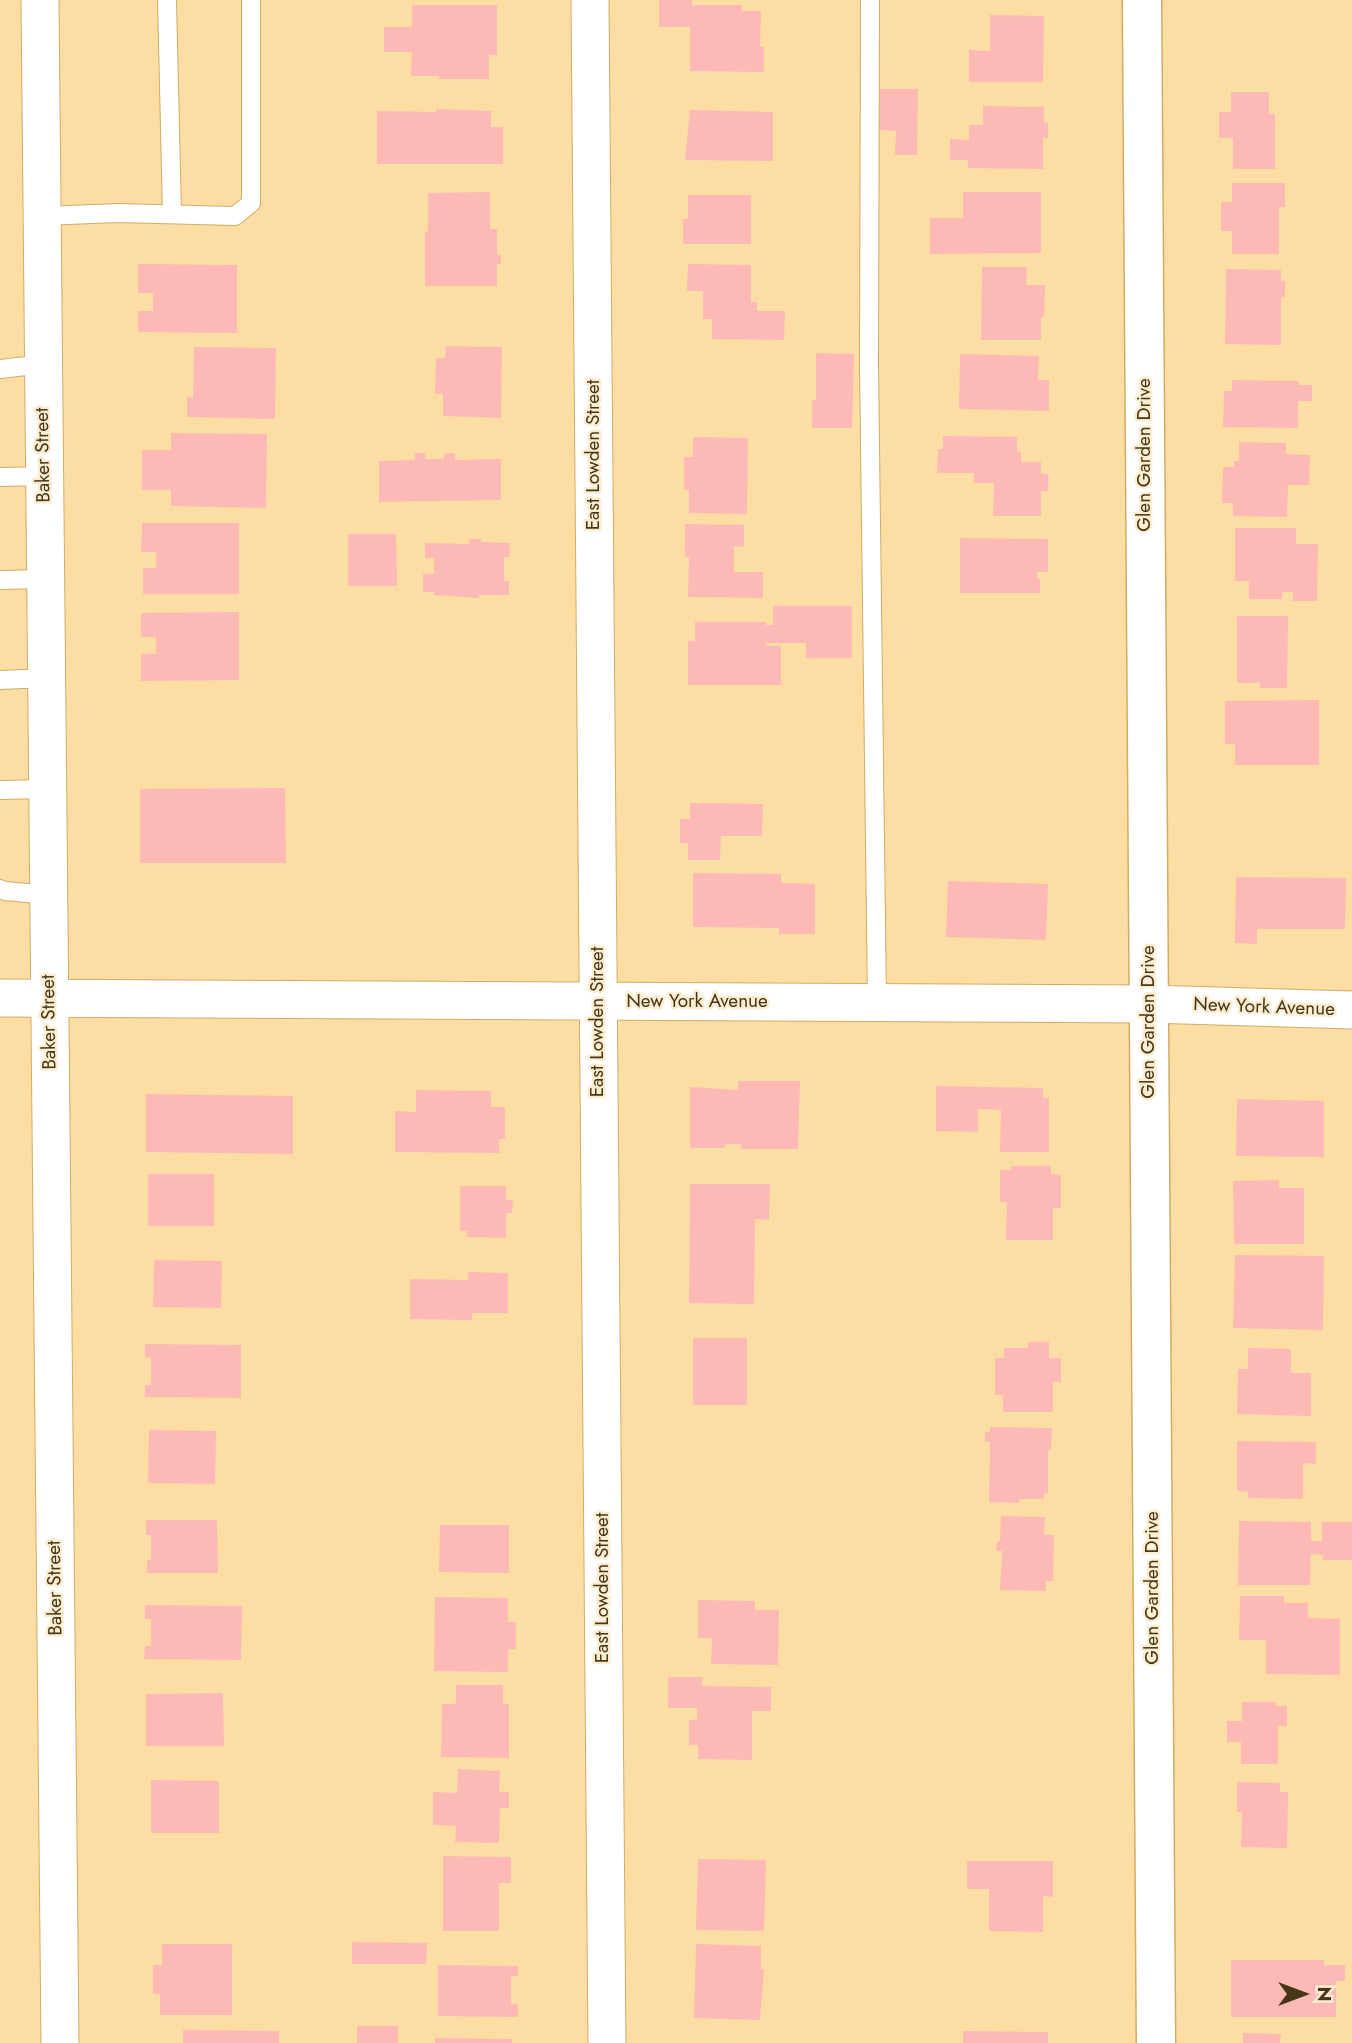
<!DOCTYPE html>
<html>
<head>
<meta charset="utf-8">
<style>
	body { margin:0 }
	#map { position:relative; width:1352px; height:2043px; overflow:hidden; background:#fcdea5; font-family:Jost,sans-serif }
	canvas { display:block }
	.north { position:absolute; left:1268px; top:1959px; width:70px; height:70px; -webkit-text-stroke:5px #fcedd1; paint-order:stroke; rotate:90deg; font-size:19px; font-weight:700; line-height:28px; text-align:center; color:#463719 }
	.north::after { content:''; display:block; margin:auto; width:24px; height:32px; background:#463719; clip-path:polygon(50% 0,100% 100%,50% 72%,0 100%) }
</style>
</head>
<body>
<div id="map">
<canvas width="1352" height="2043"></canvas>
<div class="north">N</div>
</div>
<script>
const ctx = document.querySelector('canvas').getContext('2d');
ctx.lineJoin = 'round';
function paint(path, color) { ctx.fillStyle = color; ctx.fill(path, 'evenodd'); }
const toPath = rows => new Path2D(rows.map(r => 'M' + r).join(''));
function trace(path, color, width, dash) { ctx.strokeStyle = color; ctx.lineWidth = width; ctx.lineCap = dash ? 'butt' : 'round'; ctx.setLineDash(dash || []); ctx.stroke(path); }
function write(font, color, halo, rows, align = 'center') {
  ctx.font = font + ' Jost,sans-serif'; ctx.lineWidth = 5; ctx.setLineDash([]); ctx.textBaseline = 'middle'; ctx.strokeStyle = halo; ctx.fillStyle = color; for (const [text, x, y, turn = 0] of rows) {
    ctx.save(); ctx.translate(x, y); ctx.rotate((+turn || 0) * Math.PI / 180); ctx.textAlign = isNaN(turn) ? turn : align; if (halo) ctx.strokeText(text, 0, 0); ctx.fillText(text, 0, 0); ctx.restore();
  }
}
const building = toPath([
	[659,0,692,0,692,5,742,5,742,11,761,11,760,47,764,47,764,72,690,71,690,27,659,27],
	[412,5,497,5,497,55,489,55,489,79,439,79,439,76,411,76,412,52,384,52,384,27,412,27],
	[990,15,1044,16,1043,82,969,82,969,50,990,51],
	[880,89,918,89,917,155,895,155,896,131,879,130],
	[1231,92,1269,92,1269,114,1275,114,1275,169,1233,169,1233,138,1219,138,1219,112,1231,112],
	[983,106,1044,107,1044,123,1048,123,1048,138,1043,138,1043,169,968,168,968,160,950,160,950,139,969,140,969,125,983,125],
	[436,109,491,111,491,127,503,127,503,164,377,164,377,111,436,112],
	[690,110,773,112,773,161,685,160],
	[1232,183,1285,183,1285,207,1279,207,1279,254,1232,254,1232,231,1221,231,1221,202,1232,202],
	[490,192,490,229,497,229,497,255,501,255,501,264,497,264,497,286,425,286,425,232,428,231,428,193],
	[963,192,1041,192,1041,253,930,254,930,218,963,218],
	[688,195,751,195,751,244,683,244,683,219,688,219],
	[138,264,237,265,237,333,138,332,138,311,153,311,153,293,138,293],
	[688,264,751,265,751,302,757,302,757,311,785,311,784,340,712,339,712,319,703,319,703,291,687,291],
	[982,267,1027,267,1026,285,1045,285,1044,317,1041,317,1041,340,981,340],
	[1226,269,1281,270,1281,281,1285,281,1285,297,1281,297,1281,345,1225,344],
	[446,346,502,347,501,418,443,416,443,394,435,394,436,358,445,358],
	[194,347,276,348,275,419,187,417,187,397,193,398],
	[816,353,854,354,852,428,812,428,812,400,816,400],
	[960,354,1039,356,1038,380,1049,380,1049,411,959,409],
	[1232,380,1299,381,1299,385,1312,385,1312,401,1298,401,1298,428,1223,427,1224,391,1232,391],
	[171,433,267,434,266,508,171,506,171,490,142,490,142,450,171,450],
	[943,436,1017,437,1017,452,1021,452,1021,462,1041,462,1041,474,1048,474,1048,491,1041,491,1041,516,993,516,994,483,974,483,974,473,937,473,938,449,943,449],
	[693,437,748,438,747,514,689,513,689,490,684,490,684,457,693,457],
	[1239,442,1286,443,1286,454,1310,455,1309,485,1288,485,1287,517,1233,516,1233,503,1222,503,1223,467,1234,467,1234,461,1239,461],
	[415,453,425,453,425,459,444,459,444,454,455,453,455,460,501,459,501,500,379,502,379,461,415,460],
	[142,523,239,523,239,594,143,594,143,568,156,568,156,552,141,552],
	[685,524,744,525,744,547,734,546,734,572,763,572,763,598,688,597,689,557,685,557],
	[1235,528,1296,528,1296,544,1318,544,1317,601,1293,601,1293,592,1282,592,1282,599,1249,599,1249,581,1235,581],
	[348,534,396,534,397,586,348,586],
	[960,538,1048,539,1048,572,1037,572,1037,579,1040,579,1040,593,960,593],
	[469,539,481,539,481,542,510,543,509,557,504,557,504,581,509,581,509,595,479,595,479,598,434,595,434,592,423,592,423,574,434,574,434,558,425,558,425,543,469,544],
	[773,606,852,606,852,658,806,658,806,643,766,643,766,646,781,646,781,685,688,685,688,641,695,641,695,622,766,622,766,625,773,625],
	[239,612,239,680,141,681,141,654,156,654,156,637,141,637,141,613],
	[1237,616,1288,616,1287,688,1260,688,1260,683,1237,683],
	[1319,700,1319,765,1235,765,1235,744,1225,744,1225,701],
	[285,788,286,863,140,863,140,789],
	[690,803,763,804,762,836,721,836,720,860,688,860,688,843,680,843,680,819,690,819],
	[693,873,781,874,781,883,815,884,815,934,779,934,779,928,693,927],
	[1236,877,1346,878,1345,929,1257,929,1257,944,1235,943],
	[948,881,1048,884,1046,940,946,937],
	[738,1081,800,1081,798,1149,741,1149,741,1144,725,1144,725,1148,690,1148,690,1087,738,1090],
	[936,1086,1043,1088,1043,1098,1049,1098,1049,1152,1000,1152,1001,1110,978,1109,978,1132,936,1131],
	[416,1090,491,1091,491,1107,505,1107,505,1139,499,1139,499,1153,395,1152,395,1111,416,1112],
	[146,1094,293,1096,293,1154,146,1152],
	[1237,1099,1324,1101,1324,1157,1236,1156],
	[1011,1166,1051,1166,1051,1174,1061,1175,1061,1208,1053,1208,1053,1240,1006,1240,1007,1202,1000,1202,1000,1170,1011,1170],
	[148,1174,214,1174,214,1226,148,1226],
	[1279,1180,1279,1188,1304,1188,1304,1244,1234,1244,1233,1181],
	[690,1184,770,1184,769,1220,755,1219,754,1304,689,1303],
	[460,1186,506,1186,506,1200,513,1200,512,1213,506,1213,506,1238,467,1237,467,1231,460,1231],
	[1235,1255,1324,1256,1323,1330,1233,1328],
	[154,1260,222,1261,221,1308,153,1307],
	[468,1272,508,1273,508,1313,472,1313,472,1320,410,1319,410,1279,468,1280],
	[693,1338,747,1338,747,1405,693,1405],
	[1028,1342,1049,1342,1049,1358,1061,1358,1061,1382,1053,1382,1053,1412,1003,1412,1003,1395,995,1395,995,1358,1004,1358,1004,1348,1028,1348],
	[145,1344,241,1345,241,1398,145,1397,145,1385,151,1385,151,1358,145,1357],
	[1248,1348,1291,1349,1291,1373,1311,1373,1311,1416,1237,1414,1238,1369,1248,1369],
	[990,1427,1052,1428,1051,1450,1048,1450,1048,1493,1044,1493,1044,1499,1019,1499,1019,1503,989,1502,990,1442,985,1442,985,1432,990,1432],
	[149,1430,216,1431,215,1484,148,1483],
	[1237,1441,1316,1442,1316,1464,1303,1463,1303,1499,1248,1498,1248,1492,1237,1491],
	[1001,1516,1045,1517,1044,1535,1054,1535,1053,1581,1046,1581,1046,1591,1000,1590,1002,1551,996,1551,997,1541,1000,1541],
	[146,1520,217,1520,218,1573,147,1573,147,1560,151,1560,151,1535,146,1535],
	[1239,1521,1311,1522,1311,1541,1322,1541,1322,1522,1352,1522,1352,1560,1323,1560,1323,1555,1311,1554,1310,1585,1238,1585],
	[440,1525,509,1525,509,1573,439,1572],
	[1240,1596,1284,1596,1284,1603,1308,1603,1308,1618,1340,1619,1340,1675,1266,1674,1266,1640,1239,1640],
	[435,1597,508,1598,508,1622,516,1622,516,1649,508,1649,508,1672,434,1671],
	[698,1600,755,1601,755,1610,779,1610,778,1665,711,1664,712,1638,698,1638],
	[145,1605,242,1606,241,1660,144,1659,145,1646,151,1646,151,1619,145,1619],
	[668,1677,703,1677,702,1686,771,1687,771,1711,752,1711,752,1760,698,1759,698,1745,689,1745,689,1720,697,1720,697,1708,668,1708],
	[456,1685,503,1685,503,1704,509,1704,509,1758,441,1757,442,1704,456,1704],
	[223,1693,224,1746,146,1746,146,1694],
	[1242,1702,1276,1702,1276,1706,1287,1706,1287,1726,1278,1726,1278,1764,1241,1764,1241,1742,1227,1742,1227,1721,1242,1721],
	[458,1769,500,1771,499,1792,509,1792,509,1808,500,1808,499,1843,455,1842,456,1826,433,1825,433,1792,457,1793],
	[151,1780,219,1781,219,1833,151,1833],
	[1237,1782,1280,1783,1280,1792,1288,1792,1287,1848,1241,1847,1242,1812,1237,1812],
	[443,1856,511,1857,511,1883,499,1883,499,1931,443,1931],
	[698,1859,766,1860,764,1931,696,1930],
	[967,1861,1053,1861,1053,1897,1043,1896,1043,1932,989,1931,989,1889,967,1889],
	[352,1942,427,1943,426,1964,352,1964],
	[162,1944,232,1944,232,2015,160,2015,160,1994,153,1994,153,1965,162,1965],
	[696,1944,761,1946,761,1969,764,1969,760,2020,694,2018],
	[1231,1960,1324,1960,1324,1965,1345,1965,1345,1981,1336,1981,1336,2017,1231,2017],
	[438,1965,518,1966,518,1976,511,1976,511,2004,518,2004,518,2017,438,2016],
	[357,2026,398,2026,398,2043,357,2043],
	[183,2030,279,2031,279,2043,183,2043],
	[963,2031,1048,2032,1048,2043,963,2043],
	[1243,2033,1281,2034,1280,2043,1243,2043],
	[435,2038,513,2039,512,2043,435,2043]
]);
const lane = toPath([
	[167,0,172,214],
	[870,0,869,364,877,1003],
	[42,216,119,213,235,216,251,203,251,0],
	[0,369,43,364],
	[0,477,45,476],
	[0,580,46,579],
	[0,680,47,678],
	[0,790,48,789],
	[0,889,5,891,49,895]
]);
const street = toPath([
	[40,0,60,2043],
	[590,0,607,2043],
	[0,998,1149,1004,1352,1010]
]);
const secondary = toPath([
	[1142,0,1156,2043]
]);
const streetNames = [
	["Baker Street",44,455,-91],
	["East Lowden Street",594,455,-90],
	["Glen Garden Drive",1145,455,-90],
	["New York Avenue",697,1002],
	["New York Avenue",1264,1008,2],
	["Baker Street",50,1022,-91],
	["East Lowden Street",598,1022,-90],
	["Glen Garden Drive",1149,1022,-90],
	["Baker Street",56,1588,-91],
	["East Lowden Street",603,1588,-90],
	["Glen Garden Drive",1153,1588,-90]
];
paint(building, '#fdb9b5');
trace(lane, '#d1ac65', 20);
trace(street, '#d1ac65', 39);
trace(secondary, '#d1ac65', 41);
trace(lane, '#fff', 18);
trace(street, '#fff', 37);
trace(secondary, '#fff', 38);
write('19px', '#463719', '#fcedd1', streetNames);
</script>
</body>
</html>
